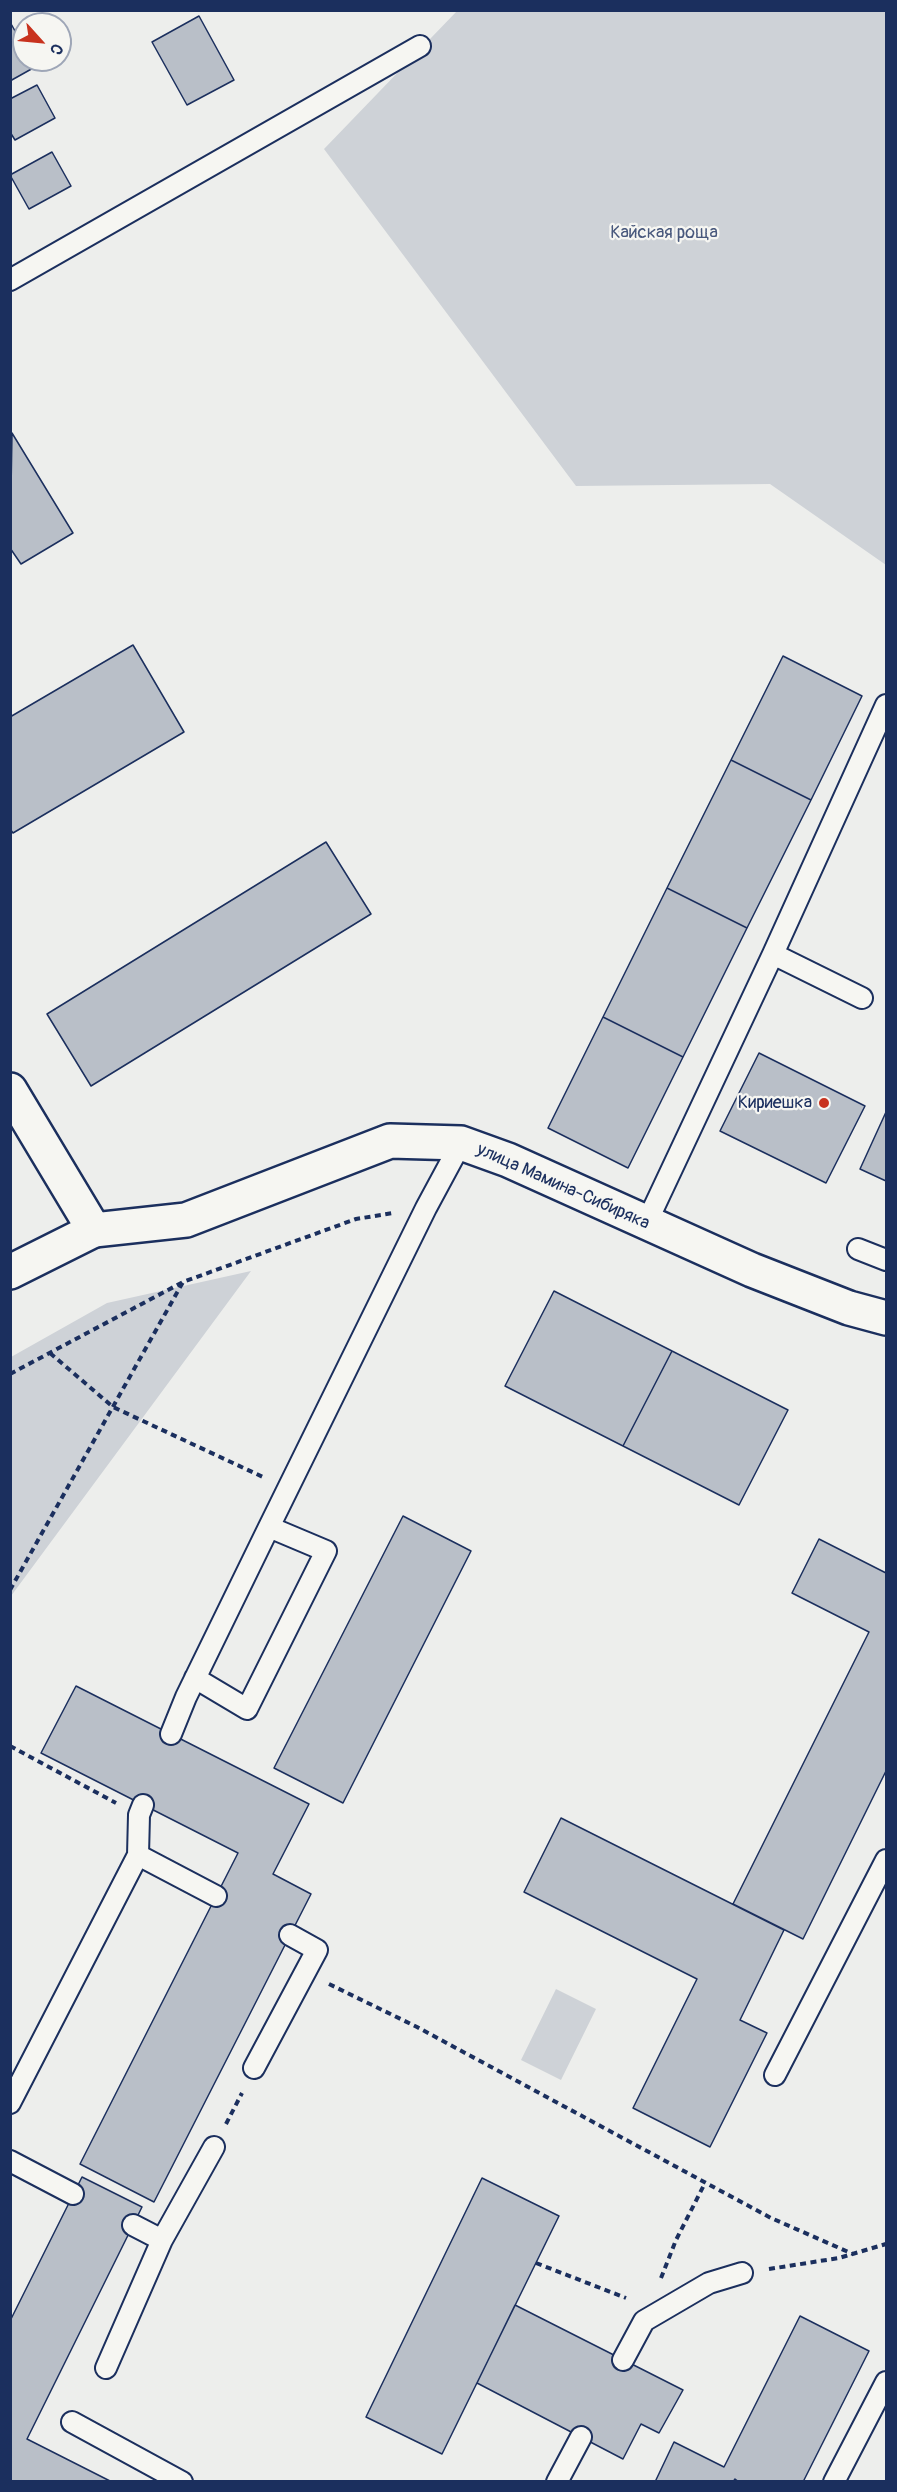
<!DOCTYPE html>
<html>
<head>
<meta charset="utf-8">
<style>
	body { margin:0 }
	#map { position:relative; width:897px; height:2492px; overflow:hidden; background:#edeeec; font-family:Pangolin,sans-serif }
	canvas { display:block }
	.frame { position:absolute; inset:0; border:12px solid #1b2f5e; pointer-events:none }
	.north { position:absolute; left:12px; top:12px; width:60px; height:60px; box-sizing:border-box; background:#f6f6f2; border:2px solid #9ea6b7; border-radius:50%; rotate:117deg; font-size:16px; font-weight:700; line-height:24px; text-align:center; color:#1b2f5e }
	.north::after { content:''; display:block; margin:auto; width:21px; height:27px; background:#c8321e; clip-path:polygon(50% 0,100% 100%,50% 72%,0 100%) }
</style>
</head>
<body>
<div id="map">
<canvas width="897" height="2492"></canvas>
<div class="frame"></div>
<div class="north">С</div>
</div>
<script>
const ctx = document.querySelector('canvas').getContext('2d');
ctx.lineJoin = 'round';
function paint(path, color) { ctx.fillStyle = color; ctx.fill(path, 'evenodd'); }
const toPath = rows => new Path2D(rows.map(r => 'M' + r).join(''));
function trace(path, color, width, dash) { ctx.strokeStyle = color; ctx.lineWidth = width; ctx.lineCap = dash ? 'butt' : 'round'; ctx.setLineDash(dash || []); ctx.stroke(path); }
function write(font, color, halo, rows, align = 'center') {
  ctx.font = font + ' Pangolin,sans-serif'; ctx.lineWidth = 4.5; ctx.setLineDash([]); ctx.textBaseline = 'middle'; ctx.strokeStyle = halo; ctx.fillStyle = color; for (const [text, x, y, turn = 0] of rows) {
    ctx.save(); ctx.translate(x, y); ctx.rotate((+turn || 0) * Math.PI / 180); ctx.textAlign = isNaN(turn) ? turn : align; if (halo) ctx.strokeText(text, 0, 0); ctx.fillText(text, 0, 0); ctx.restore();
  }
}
const green = toPath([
	[457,11,886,11,886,565,770,484,576,486,324,149],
	[251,1271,11,1596,11,1357,107,1303],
	[556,1989,596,2009,561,2080,521,2060]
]);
const building = toPath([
	[199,16,234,80,187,105,152,42,199,16],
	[10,22,24,47,24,60,31,60,35,67,10,81,10,22],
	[37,85,55,118,15,140,10,132,10,99,37,85],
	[52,152,71,186,29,209,10,175,52,152],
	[12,433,73,533,21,564,10,548,12,433],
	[133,645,184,732,13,833,10,829,10,717,133,645],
	[783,656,862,696,811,800,731,760,783,656],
	[731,760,811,800,747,928,667,888,731,760],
	[326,842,371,914,91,1086,47,1014,326,842],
	[667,888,747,928,683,1057,603,1017,667,888],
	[603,1017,683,1057,628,1168,548,1128,603,1017],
	[759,1053,865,1106,826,1183,720,1131,759,1053],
	[886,1112,886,1181,860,1169,886,1112],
	[554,1291,672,1351,623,1446,505,1386,554,1291],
	[672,1351,788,1410,739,1505,623,1446,672,1351],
	[403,1516,471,1551,343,1803,274,1768,403,1516],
	[819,1539,886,1573,886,1771,803,1939,733,1904,869,1632,792,1593,819,1539],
	[76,1686,309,1804,273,1874,311,1894,154,2202,80,2164,238,1853,41,1753,76,1686],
	[561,1818,784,1930,740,2020,767,2033,710,2147,633,2108,697,1979,524,1892,561,1818],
	[82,2177,142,2207,27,2439,112,2482,10,2482,10,2321,82,2177],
	[482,2178,559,2216,442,2454,366,2417,482,2178],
	[515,2305,683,2390,659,2433,641,2424,623,2459,477,2383,515,2305],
	[800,2316,869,2351,803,2482,739,2482,735,2479,733,2482,655,2482,674,2442,724,2467,800,2316]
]);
const path = toPath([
	[50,1353,113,1407,263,1477],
	[10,1374,183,1282],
	[10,1590,183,1282,356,1219,393,1213],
	[10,1746,116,1803],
	[329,1984,417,2027,771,2218,853,2254],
	[226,2124,242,2093],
	[536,2263,626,2298],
	[769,2269,839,2258,886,2244],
	[661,2278,676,2240,705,2183]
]);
const lane = toPath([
	[10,280,420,46],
	[773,954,862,998],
	[646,1224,773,954,886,705],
	[858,1249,886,1260],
	[195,1678,247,1709,326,1551,269,1527],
	[171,1734,186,1697,269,1527,426,1208,461,1143],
	[138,1855,216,1896],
	[254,2068,317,1950,290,1935],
	[775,2075,886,1860],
	[10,2103,138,1855,139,1815,143,1805],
	[10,2161,73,2194],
	[133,2225,162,2240,214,2147],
	[623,2360,644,2321,709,2283,742,2273],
	[106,2368,162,2240],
	[72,2422,182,2482],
	[557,2482,581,2437],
	[834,2482,886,2382]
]);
const street = toPath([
	[10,1272,94,1230]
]);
const secondary = toPath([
	[10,1090,94,1230,186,1220,390,1141,461,1143,508,1160,752,1270,849,1308,886,1318]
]);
const markers = [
	[824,1103,6,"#c8321e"]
];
const parkNames = [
	["Кайская роща",664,233]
];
const poiNames = [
	["Кириешка",812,1103]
];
const streetNames = [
	["улица Мамина-Сибиряка",563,1187,24]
];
paint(green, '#ced2d7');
paint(building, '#b9bfc8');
trace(building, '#1b2f5e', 1.5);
trace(lane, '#1b2f5e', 24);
trace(street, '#1b2f5e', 38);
trace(secondary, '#1b2f5e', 38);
trace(path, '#1b2f5e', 4, [6, 4.5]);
trace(lane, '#f6f6f2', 20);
trace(street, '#f6f6f2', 33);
trace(secondary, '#f6f6f2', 33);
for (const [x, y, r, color] of markers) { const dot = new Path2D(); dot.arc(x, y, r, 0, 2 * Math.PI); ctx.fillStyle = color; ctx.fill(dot); trace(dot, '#f6f6f2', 2); }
write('18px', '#48587c', '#f6f6f2', parkNames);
write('18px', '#1b2f5e', '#f6f6f2', poiNames, 'right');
write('18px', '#1b2f5e', '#f6f6f2', streetNames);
</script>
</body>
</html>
